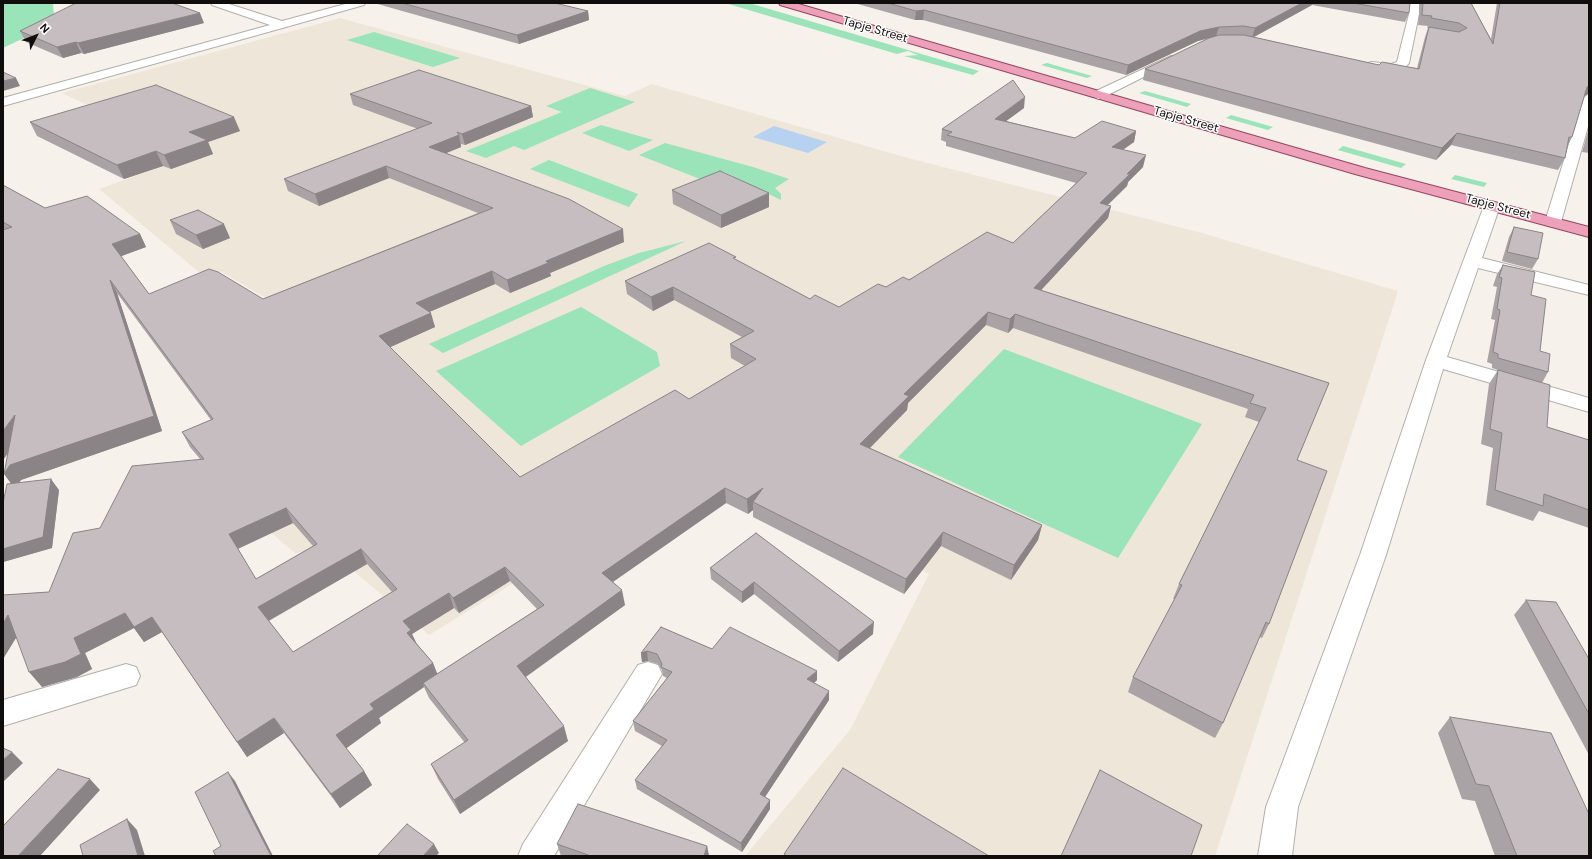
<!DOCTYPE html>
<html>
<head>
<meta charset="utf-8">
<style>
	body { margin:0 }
	#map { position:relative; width:1592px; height:859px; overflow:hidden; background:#f6f2eb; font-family:"DM Sans",sans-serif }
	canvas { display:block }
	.frame { position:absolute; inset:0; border:4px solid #100e0c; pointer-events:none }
	.north { position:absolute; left:16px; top:16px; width:40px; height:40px; -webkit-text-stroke:3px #fff; paint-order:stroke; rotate:48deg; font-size:11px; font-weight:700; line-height:16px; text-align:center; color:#100e0c }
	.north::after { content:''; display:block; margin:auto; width:14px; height:18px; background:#100e0c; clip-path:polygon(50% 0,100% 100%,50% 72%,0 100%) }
</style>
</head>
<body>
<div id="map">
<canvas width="1592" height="859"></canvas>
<div class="frame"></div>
<div class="north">N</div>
</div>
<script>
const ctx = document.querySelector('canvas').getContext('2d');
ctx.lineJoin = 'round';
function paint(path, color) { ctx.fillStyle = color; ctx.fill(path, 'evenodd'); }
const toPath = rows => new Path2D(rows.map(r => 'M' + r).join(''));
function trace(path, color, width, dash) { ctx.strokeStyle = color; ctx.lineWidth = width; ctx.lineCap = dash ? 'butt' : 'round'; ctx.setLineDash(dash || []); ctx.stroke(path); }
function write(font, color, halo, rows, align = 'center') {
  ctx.font = font + ' "DM Sans",sans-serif'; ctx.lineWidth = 3; ctx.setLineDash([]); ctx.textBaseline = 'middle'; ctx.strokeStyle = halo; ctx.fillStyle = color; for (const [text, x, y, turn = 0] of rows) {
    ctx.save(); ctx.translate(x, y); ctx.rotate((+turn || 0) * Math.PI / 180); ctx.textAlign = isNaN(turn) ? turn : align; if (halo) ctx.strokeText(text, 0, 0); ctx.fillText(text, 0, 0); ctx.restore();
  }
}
const built = toPath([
	[340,18,625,96,652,84,908,158,1202,233,1398,291,1215,856,745,856,850,730,929,574,706,465,429,635,322,544,296,554,246,511,316,328,222,272,206,278,99,189,154,169,190,153,62,93]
]);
const green = toPath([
	[3,3,53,3,54,16,43,29,3,48],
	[725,3,749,3,979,71,973,75,904,56,918,55,908,51,897,54],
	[374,32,460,58,433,67,347,40],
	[1047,63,1092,76,1087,78,1041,65],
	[590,88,635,102,524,150,514,146,486,158,466,151,562,112,546,106],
	[1145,91,1191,104,1187,107,1139,93],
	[1231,115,1273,127,1268,130,1226,118],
	[601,125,653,140,629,151,582,133],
	[665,143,753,167,789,179,775,188,781,194,781,200,724,172,705,181,639,155],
	[1343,146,1406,164,1401,168,1338,150],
	[549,160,638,194,629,207,530,169],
	[1455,175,1487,183,1484,187,1451,179],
	[686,241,443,353,429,344,604,266,639,253],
	[581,307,657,352,660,366,521,446,436,371],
	[1004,349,1202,424,1118,558,898,457]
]);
const water = toPath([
	[774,126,827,142,808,153,753,137]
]);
const minor = toPath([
	[211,3,226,3,282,21,349,3,365,3,364,5,286,27,3,106,3,98,270,25,212,5,211,3],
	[1409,3,1419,3,1419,14,1409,63,1403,70,1399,71,1391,72,1368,69,1366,66,1368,63,1372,62,1391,64,1397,62,1409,14,1409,3],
	[1171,56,1175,57,1177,59,1175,61,1102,98,1098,99,1092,95,1094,92,1171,56],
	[1589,94,1589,123,1561,222,1559,225,1553,227,1547,225,1545,222,1583,98,1589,94],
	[1492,201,1498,203,1500,206,1482,258,1589,285,1589,295,1478,268,1447,357,1589,398,1589,412,1443,369,1386,555,1298,807,1292,856,1258,856,1266,807,1360,555,1426,360,1484,206,1486,203,1492,201],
	[648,662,658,665,662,674,554,856,518,856,523,844,638,665,648,662],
	[126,664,136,667,140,676,136,685,3,726,3,700,126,664]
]);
const major = toPath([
	[779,3,795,3,1365,168,1589,227,1589,237,1355,174,780,5,779,3]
]);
const wall = toPath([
	[374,3,555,3,588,11,589,20,519,44],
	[854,3,1410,3,1409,13,1405,22,1312,5,1254,37,1379,65,1417,68,1425,37,1428,28,1427,28,1428,26,1418,25,1420,3,1471,3,1491,39,1497,3,1589,3,1585,95,1572,137,1568,145,1565,158,1558,170,1451,145,1436,160,1143,80,1145,69,1214,37,1198,41,1126,75,923,20,915,20],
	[204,23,84,54,81,53,63,58,26,42,20,31],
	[350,94,531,106,533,117,465,145,461,144,461,147,446,153,624,242,550,273,551,276,510,293,495,284,429,312,435,327,390,347,520,477,689,399,745,366,731,358,730,344,742,337,674,300,653,311,627,294,625,281,736,260,810,299,839,307,886,287,1013,243,1076,183,946,146,946,142,941,140,942,129,1024,108,1006,121,1075,138,1136,131,1134,142,1123,150,1143,167,1128,182,1127,186,1108,205,1111,206,1108,218,1041,290,1329,383,1297,460,1269,624,1262,638,1259,637,1223,723,1215,738,1128,692,1133,677,1175,599,1173,599,1179,584,1259,422,1245,417,1248,409,1013,328,1008,333,986,325,908,403,907,410,870,448,1042,525,1038,540,1011,580,941,546,904,594,753,517,753,510,748,514,726,503,613,582,625,605,526,677,568,741,460,814,438,779,431,764,465,743,429,698,424,687,379,718,381,723,346,748,364,771,372,785,340,808,284,733,247,757,162,632,144,642,134,628,85,653,92,669,77,677,42,687,16,637,3,659,3,595,49,592,100,528,200,459,190,447,182,432,211,420,117,293,162,431,21,480,19,483,59,490,52,548,3,562,11,484,8,453,3,460,3,185,45,208,140,234,146,247,121,256,149,294,263,299,478,213,389,178,319,206,288,191,284,179,418,129,353,105],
	[293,523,313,546,256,579,238,549],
	[367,564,392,592,293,652,269,621],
	[510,581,537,609,437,674,433,663,417,644,412,634,454,608,459,613],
	[30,122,240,131,208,142,213,154,171,169,163,166,124,179,37,136],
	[1589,128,1589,153,1582,152],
	[672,190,769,207,721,228,673,204],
	[170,220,230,238,203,249,176,234],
	[1514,227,1538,259,1532,269,1502,261,1509,237],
	[1503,265,1531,295,1540,351,1548,372,1542,383,1547,427,1589,440,1589,528,1539,511,1533,521,1486,505,1493,448,1481,444,1489,384,1498,370,1492,368,1492,364,1487,362,1495,320,1491,319,1497,287,1493,286,1497,274],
	[756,533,873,634,838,662,754,594,742,603,711,579,710,568],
	[1526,600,1589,659,1589,755,1514,615],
	[661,627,712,649,817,680,814,683,829,700,765,797,770,800,770,809,742,852,637,789,635,780,662,746,635,731,633,721,667,678,663,676,662,670,658,664,648,661,642,662,641,653],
	[1450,717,1589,856,1495,856,1475,801,1462,799,1438,733],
	[557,844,707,846,709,856,561,856]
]);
const shadedWall = toPath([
	[1302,3,1313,3,1312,5,1252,38,1255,28],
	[924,10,923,20,915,20,916,11],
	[588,11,589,20,519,44,517,35],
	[200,13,204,23,84,54,78,43],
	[1219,27,1216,36,1198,41,1126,75,1128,65,1200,31],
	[76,42,81,53,63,58,57,47],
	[16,78,20,86,3,91,3,81],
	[1589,86,1589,93,1582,98,1587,87],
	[1025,97,1024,108,994,130,995,119],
	[531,106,533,117,465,145,462,134],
	[234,117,240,131,208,142,213,154,171,169,164,155,189,132],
	[1136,131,1134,142,1109,159,1112,147],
	[1457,133,1451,145,1436,160,1442,148],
	[459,135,461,147,432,159,429,147],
	[156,151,163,166,124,179,117,165],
	[1146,155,1143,167,1128,182,1127,186,1097,215,1100,203,1127,174],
	[386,166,389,178,319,206,315,194],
	[769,193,769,207,721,228,721,215],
	[1111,206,1108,218,1031,301,1034,288],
	[224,224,230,238,203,249,196,235],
	[623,229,624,242,550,273,551,276,510,293,507,280,546,261],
	[140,234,146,247,119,257,112,244],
	[492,271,495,284,420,316,416,303],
	[110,280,117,293,162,431,21,480,15,489,4,474],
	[673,287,674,300,653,311,651,297],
	[988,312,986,325,908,403,907,410,859,459,860,444,904,394],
	[431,313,435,327,384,350,379,336],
	[1015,314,1013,328,1008,333,1010,319],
	[15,415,25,429,3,460,3,431],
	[51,479,59,490,52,548,3,562,3,549],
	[725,488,726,503,604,588,602,573],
	[763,488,753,502,753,510,748,514,747,499],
	[286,508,293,523,237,549,229,534],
	[1042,525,1038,540,1011,580,1014,565],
	[943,532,941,546,904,594,906,579],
	[361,549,367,564,266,622,258,607],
	[505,567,510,581,459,613,453,598],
	[754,582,754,594,742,603,742,592],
	[622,590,625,605,521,680,517,666],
	[449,593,454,608,412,634,417,645,407,633,403,621],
	[125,613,152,617,162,632,144,642,134,628,85,653,92,669,77,677,42,687,29,672,74,638],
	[8,615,21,630,3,659,3,624],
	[874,622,873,634,838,662,839,651],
	[647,651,648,661,642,662,641,653],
	[433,663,439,678,423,683,424,687,379,718,381,723,344,750,336,735,370,704],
	[817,671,817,680,807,689,807,679],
	[829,691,829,700,761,803,760,794],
	[274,718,284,733,247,757,237,742],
	[564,726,568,741,460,814,454,800],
	[12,752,23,763,3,782,3,760],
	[364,771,372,785,340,808,331,794],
	[228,772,235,781,273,856,271,856],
	[90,779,100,790,40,856,18,856],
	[770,800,770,809,742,852,741,843],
	[127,819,137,830,145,856,138,856],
	[434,844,439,853,436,856,423,856],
	[707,846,709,856,704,856]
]);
const building = toPath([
	[76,3,172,3,200,13,78,43,76,42,57,47,20,31,76,3],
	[402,3,555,3,588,11,517,35,402,3],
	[888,3,1302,3,1255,28,1244,26,1219,27,1200,31,1128,65,924,10,916,11,888,3],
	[1353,3,1410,3,1409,13,1353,3],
	[1423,3,1471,3,1493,44,1500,3,1589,3,1589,86,1587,87,1572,137,1569,137,1565,158,1457,133,1442,148,1145,69,1209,38,1219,35,1244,35,1379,65,1382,62,1419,69,1429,27,1459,32,1467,28,1459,23,1431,18,1432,16,1422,15,1423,3],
	[419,70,531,106,462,134,457,132,459,135,429,147,569,199,623,229,546,261,548,263,507,280,492,271,416,303,431,313,379,336,520,477,675,390,689,399,756,359,730,344,754,331,673,287,651,297,625,281,709,243,736,257,733,258,810,299,815,295,839,307,878,284,886,287,903,277,909,280,987,232,1013,243,1087,173,947,135,952,132,942,129,1013,80,1025,97,995,119,1075,138,1102,121,1136,131,1112,147,1146,155,1127,174,1130,174,1100,203,1111,206,1034,288,1329,383,1297,460,1327,471,1269,624,1266,622,1223,723,1133,677,1182,585,1179,584,1266,408,1250,403,1254,395,1015,314,1010,319,988,312,904,394,909,396,860,444,1042,525,1014,565,943,532,906,579,753,502,763,488,747,499,725,488,602,573,622,590,517,666,564,726,454,800,431,764,468,740,423,683,544,605,505,567,453,598,449,593,403,621,411,630,407,633,433,663,370,704,374,709,336,735,364,771,331,794,274,718,237,742,152,617,134,627,125,613,74,638,81,654,65,662,29,672,8,615,3,624,3,595,49,592,73,533,100,528,132,466,204,459,182,432,213,419,110,280,154,416,10,465,4,474,15,415,3,431,3,230,12,227,3,222,3,185,45,208,87,196,140,234,112,244,149,294,209,269,218,272,263,299,493,208,386,166,315,194,284,179,432,123,350,94,419,70],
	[286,508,317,544,256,579,229,534,286,508],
	[361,549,397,589,293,652,258,607,361,549],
	[3,72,16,78,3,81,3,72],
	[156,85,234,117,189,132,207,140,164,155,156,151,117,165,30,122,156,85],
	[720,171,769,193,721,215,672,190,720,171],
	[198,210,224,224,196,235,170,220,198,210],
	[1514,227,1543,233,1538,259,1507,252,1514,227],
	[1503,265,1535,272,1531,295,1546,299,1540,351,1550,354,1548,372,1498,358,1498,354,1493,352,1500,310,1497,309,1502,278,1499,277,1503,265],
	[1498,370,1550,385,1547,427,1589,440,1589,510,1544,494,1543,506,1495,490,1502,433,1490,429,1498,370],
	[51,479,43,537,3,549,3,503,7,484,51,479],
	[756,533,874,622,839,651,754,582,742,592,710,568,756,533],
	[1526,600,1556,602,1589,659,1589,714,1526,600],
	[661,627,712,649,730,627,817,671,807,679,829,691,760,794,770,800,741,843,635,780,667,740,633,721,672,672,661,667,662,664,657,654,647,651,641,653,661,627],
	[1450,717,1551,733,1589,814,1589,856,1517,856,1489,786,1476,784,1450,717],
	[3,748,12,752,3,760,3,748],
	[843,768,989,856,787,856,784,854,843,768],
	[58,769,90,779,18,856,3,856,3,826,58,769],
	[1100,770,1202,825,1191,856,1061,856,1100,770],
	[228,772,271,856,216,856,213,851,221,846,195,792,228,772],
	[578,804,707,846,704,856,591,856,557,844,578,804],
	[127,819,138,856,83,856,80,845,127,819],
	[407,824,434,844,423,856,377,856,407,824]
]);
const farStreetnames = [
	["Tapje Street",875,30,16],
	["Tapje Street",1186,120,16],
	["Tapje Street",1498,207,15]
];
paint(built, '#eee6d9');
paint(green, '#9be3b9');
paint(water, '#b6d2f0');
trace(minor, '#b3afa9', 2);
trace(major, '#97445f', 2);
paint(minor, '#fff');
paint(major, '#eca0b9');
paint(wall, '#a9a3a5');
paint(shadedWall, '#8a8486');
paint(building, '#c5bdc0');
trace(building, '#8a8486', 1);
write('12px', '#100e0c', '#fff', farStreetnames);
</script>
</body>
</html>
